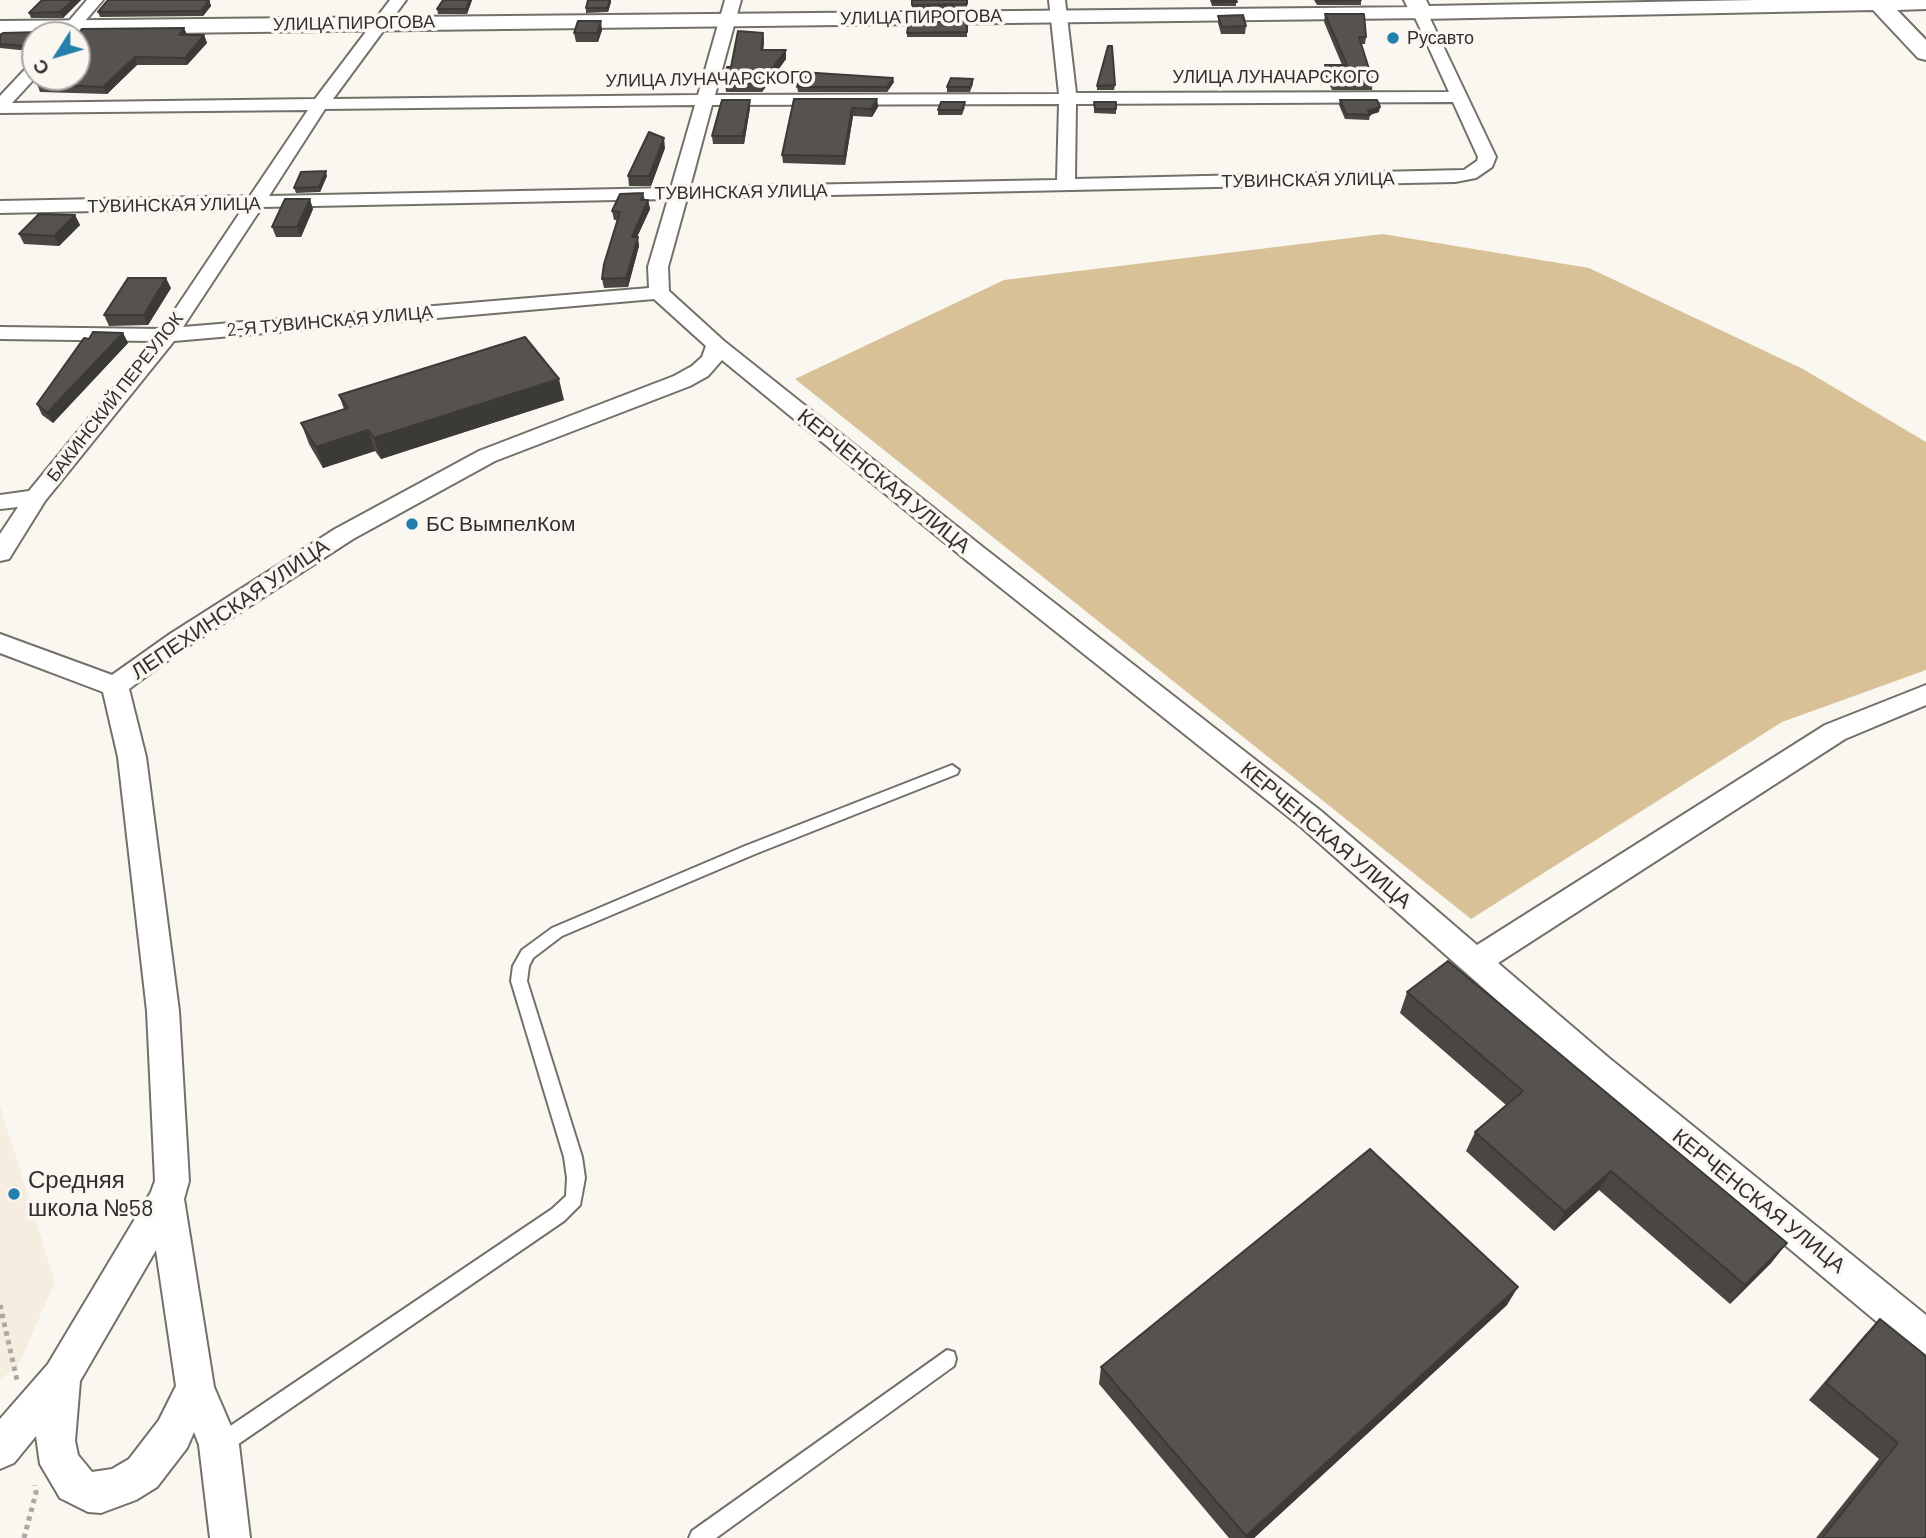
<!DOCTYPE html>
<html>
<head>
<meta charset="utf-8">
<style>
	body { margin:0 }
	#map { position:relative; width:1926px; height:1538px; overflow:hidden; background:#faf7f1; font-family:Barlow,sans-serif }
	canvas { display:block }
	.north { position:absolute; left:21px; top:21px; width:70px; height:70px; box-sizing:border-box; background:#faf7f1; border:2px solid #a9a7a3; border-radius:50%; rotate:233deg; font-size:19px; font-weight:700; line-height:28px; text-align:center; color:#302f2d }
	.north::after { content:''; display:block; margin:auto; width:24px; height:32px; background:#247fad; clip-path:polygon(50% 0,100% 100%,50% 72%,0 100%) }
</style>
</head>
<body>
<div id="map">
<canvas width="1926" height="1538"></canvas>
<div class="north">С</div>
</div>
<script>
const ctx = document.querySelector('canvas').getContext('2d');
ctx.lineJoin = 'round';
function paint(path, color) { ctx.fillStyle = color; ctx.fill(path, 'evenodd'); }
const toPath = rows => new Path2D(rows.map(r => 'M' + r).join(''));
function trace(path, color, width, dash) { ctx.strokeStyle = color; ctx.lineWidth = width; ctx.lineCap = dash ? 'butt' : 'round'; ctx.setLineDash(dash || []); ctx.stroke(path); }
function write(font, color, halo, rows, align = 'center') {
  ctx.font = font + ' Barlow,sans-serif'; ctx.lineWidth = 7; ctx.setLineDash([]); ctx.textBaseline = 'middle'; ctx.strokeStyle = halo; ctx.fillStyle = color; for (const [text, x, y, turn = 0] of rows) {
    ctx.save(); ctx.translate(x, y); ctx.rotate((+turn || 0) * Math.PI / 180); ctx.textAlign = isNaN(turn) ? turn : align; if (halo) ctx.strokeText(text, 0, 0); ctx.fillText(text, 0, 0); ctx.restore();
  }
}
const built = toPath([
	[0,1106,55,1282,19,1364,0,1380]
]);
const green = toPath([
	[1383,234,1589,268,1803,369,1926,442,1926,670,1782,722,1471,919,795,379,1004,280]
]);
const path = toPath([
	[0,1305,17,1380],
	[24,1538,36,1493,35,1485]
]);
const lane = toPath([
	[952,765,959,770,957,774,755,854,562,936,533,958,529,966,527,981,582,1157,585,1178,580,1205,564,1221,228,1451,221,1454,214,1451,211,1444,214,1437,552,1209,566,1196,567,1178,564,1157,511,981,513,966,522,950,552,928,745,846,952,765],
	[947,1350,954,1352,956,1359,954,1366,716,1538,689,1538,692,1531,947,1350]
]);
const street = toPath([
	[87,0,103,0,73,35,57,35,87,0],
	[390,0,406,0,333,99,698,95,725,0,741,0,715,95,1059,94,1049,0,1065,0,1076,93,1449,92,1413,13,1421,8,1426,10,1496,157,1492,167,1476,178,1455,182,687,198,668,267,669,291,724,341,984,548,1321,811,1477,945,1825,725,1926,685,1926,705,1845,739,1498,963,1609,1058,1926,1315,1926,1357,1913,1352,1585,1078,1301,827,966,560,722,360,708,376,690,386,495,461,353,539,188,646,129,689,146,757,179,1011,189,1181,184,1199,214,1387,239,1445,250,1538,210,1538,199,1445,194,1432,187,1448,157,1487,136,1500,101,1513,88,1512,60,1498,40,1464,36,1436,14,1463,0,1469,0,1419,48,1364,151,1192,155,1181,147,1011,118,757,103,692,0,653,0,634,112,675,170,634,335,529,479,451,674,376,692,366,702,357,706,346,654,299,174,341,45,501,9,559,0,561,0,534,18,507,0,509,0,495,29,491,152,341,0,339,0,327,162,329,243,208,0,213,0,201,250,196,308,110,0,113,0,96,29,65,35,63,36,77,12,103,315,99,390,0],
	[1453,102,1478,157,1477,161,1464,170,1075,179,1076,104,1453,102],
	[1059,104,1057,180,690,187,712,105,1059,104],
	[695,105,671,188,269,196,325,109,695,105],
	[668,199,648,267,649,288,183,327,262,207,668,199],
	[156,1250,176,1386,159,1420,129,1459,112,1469,92,1472,78,1455,75,1441,80,1381,156,1250]
]);
const secondary = toPath([
	[1421,7,1429,8,1432,13,1429,18,0,35,0,21,1421,7]
]);
const primary = toPath([
	[1404,0,1426,0,1429,6,1756,0,1926,0,1926,9,1897,10,1926,40,1926,60,1918,58,1873,10,1421,19,1413,18,1404,0]
]);
const wall = toPath([
	[42,0,81,0,63,18,31,18,29,13],
	[209,0,211,6,203,16,100,17,98,12],
	[443,0,472,0,467,14,438,14,437,9],
	[967,0,967,9,912,9,912,5],
	[1210,0,1236,0,1236,6,1212,6],
	[1314,0,1361,0,1361,5,1317,5],
	[611,2,608,12,586,13,586,8],
	[1325,14,1366,37,1365,44,1361,44,1373,82,1372,90,1332,90,1324,73,1325,65,1342,65,1324,22],
	[1218,16,1246,26,1245,34,1221,34,1218,23],
	[967,21,967,37,907,37,907,33],
	[184,28,187,35,204,35,207,43,187,65,137,65,107,94,40,92,37,84],
	[602,30,598,42,576,42,574,33],
	[41,32,42,35,35,35,35,45,29,51,0,48,0,35],
	[763,33,764,42,763,50,786,59,762,92,726,92,725,83,731,67],
	[973,79,973,84,970,92,947,92,947,87],
	[894,82,887,92,798,92,797,87],
	[1115,85,1114,90,1097,90,1097,86],
	[794,99,877,99,878,107,872,117,853,116,845,165,783,163,782,155],
	[1340,100,1379,112,1370,115,1369,120,1345,119,1339,105],
	[1094,102,1116,109,1116,114,1094,113],
	[965,107,962,115,938,115,938,110],
	[750,108,744,144,713,144,712,136],
	[665,148,651,186,629,186,628,176],
	[327,176,320,192,296,193,294,188],
	[643,193,645,200,648,200,650,209,637,237,639,246,628,287,604,288,602,279,617,220,614,220,612,211],
	[313,209,301,237,276,237,272,227],
	[75,215,80,225,59,246,24,244,19,234],
	[171,288,148,325,109,326,104,315],
	[123,333,128,343,53,423,42,415,37,404,89,339],
	[339,395,564,400,381,459,375,451,323,468,309,444,301,423,344,409],
	[1407,992,1772,1262,1730,1304,1599,1190,1554,1231,1466,1151,1475,1132,1506,1105,1400,1013],
	[1507,1305,1254,1538,1229,1538,1099,1384,1101,1367],
	[1880,1319,1926,1538,1816,1538,1879,1459,1809,1400,1863,1337]
]);
const shadedWall = toPath([
	[73,0,81,0,63,18,60,12],
	[209,0,211,6,203,16,201,11],
	[470,0,472,0,467,14,466,9],
	[610,0,611,0,611,2,608,12,607,8],
	[601,21,602,30,598,42,597,33],
	[184,28,187,35,179,35],
	[763,33,764,42,762,60,761,50],
	[204,35,207,43,187,65,185,58],
	[35,38,35,45,29,51,27,46],
	[786,50,786,59,762,92,761,83],
	[135,57,137,65,107,94,103,87],
	[893,78,894,82,887,92,887,87],
	[877,99,878,107,872,117,871,109],
	[750,100,750,108,744,144,743,136],
	[1380,107,1379,112,1369,115,1368,111],
	[852,108,853,116,845,165,844,156],
	[664,138,665,148,651,186,649,176],
	[326,171,327,176,320,192,319,187],
	[310,199,313,209,301,237,297,227],
	[648,200,650,209,633,246,632,237],
	[75,215,80,225,59,246,54,236],
	[638,237,639,246,628,287,626,278],
	[166,278,171,288,148,325,144,315],
	[123,333,128,343,53,423,47,413],
	[559,379,564,400,381,459,374,438],
	[368,430,375,451,323,468,316,447],
	[1611,1171,1599,1190,1554,1231,1565,1212],
	[1787,1243,1772,1262,1730,1304,1745,1285],
	[1518,1287,1507,1305,1254,1538,1245,1538,1246,1536]
]);
const building = toPath([
	[42,0,73,0,60,12,29,13,42,0],
	[108,0,209,0,201,11,98,12,108,0],
	[443,0,470,0,466,9,437,9,443,0],
	[588,0,610,0,607,8,586,8,588,0],
	[912,0,967,0,967,4,912,5,912,0],
	[1212,0,1236,0,1237,2,1213,2,1212,0],
	[1317,0,1361,0,1317,1,1317,0],
	[1325,14,1364,14,1366,37,1359,37,1373,82,1333,82,1325,65,1347,65,1325,14],
	[1243,15,1246,26,1222,27,1218,16,1243,15],
	[578,21,601,21,597,33,574,33,578,21],
	[967,21,967,32,907,33,909,22,967,21],
	[184,28,179,35,204,35,185,58,135,57,103,87,37,84,43,77,77,77,77,35,82,29,184,28],
	[738,31,763,33,761,50,786,50,761,83,725,83,727,67,731,67,738,31],
	[41,32,38,35,35,35,35,38,27,46,0,44,0,35,3,33,41,32],
	[1108,46,1112,46,1115,85,1097,86,1108,46],
	[801,72,893,78,887,87,797,87,801,72],
	[951,78,973,79,970,87,947,87,951,78],
	[794,99,877,99,871,109,852,108,844,156,782,155,794,99],
	[722,100,750,100,743,136,712,136,722,100],
	[1340,100,1377,100,1380,107,1368,111,1370,115,1346,114,1340,100],
	[941,102,965,102,962,110,938,110,941,102],
	[1094,102,1116,102,1116,109,1095,109,1094,102],
	[649,132,664,138,649,176,628,176,649,132],
	[326,171,319,187,294,188,301,172,326,171],
	[643,193,641,200,648,200,632,237,638,237,626,278,602,279,604,264,620,212,612,211,620,194,643,193],
	[285,199,310,199,297,227,272,227,285,199],
	[39,214,75,215,54,236,19,234,39,214],
	[128,278,166,278,144,315,104,315,128,278],
	[93,332,123,333,47,413,37,404,84,338,89,339,93,332],
	[525,337,559,379,374,438,368,430,316,447,301,423,348,408,339,395,525,337],
	[1448,961,1787,1243,1745,1285,1611,1171,1565,1212,1475,1132,1523,1091,1407,992,1448,961],
	[1370,1149,1518,1287,1246,1536,1101,1367,1370,1149],
	[1880,1319,1926,1356,1926,1538,1822,1538,1898,1443,1826,1383,1880,1319]
]);
const markers = [
	[1393,38,7,"#247fad"],
	[412,524,7,"#247fad"],
	[14,1194,7,"#247fad"]
];
const farStreetnames = [
	["УЛИЦА ПИРОГОВА",921,17,-1],
	["УЛИЦА ПИРОГОВА",354,23,-1],
	["УЛИЦА ЛУНАЧАРСКОГО",1276,77],
	["УЛИЦА ЛУНАЧАРСКОГО",709,79,-1],
	["ТУВИНСКАЯ УЛИЦА",1308,180,-1],
	["ТУВИНСКАЯ УЛИЦА",741,192,-1],
	["ТУВИНСКАЯ УЛИЦА",174,205,-1],
	["2-Я ТУВИНСКАЯ УЛИЦА",330,321,-5],
	["БАКИНСКИЙ ПЕРЕУЛОК",115,397,-52]
];
const farPoinames = [
	["Русавто",1407,38]
];
const streetNames = [
	["КЕРЧЕНСКАЯ УЛИЦА",884,481,39],
	["ЛЕПЕХИНСКАЯ УЛИЦА",230,609,-34],
	["КЕРЧЕНСКАЯ УЛИЦА",1326,835,40],
	["КЕРЧЕНСКАЯ УЛИЦА",1759,1201,39]
];
const poiNames = [
	["БС ВымпелКом",426,524]
];
const nearPoinames = [
	["Средняя",28,1180],
	["школа №58",28,1208]
];
paint(built, '#f5ede0');
paint(green, '#d8c197');
trace(lane, '#73706a', 4);
trace(street, '#73706a', 4);
trace(secondary, '#73706a', 4);
trace(primary, '#73706a', 4);
trace(path, '#aba9a4', 5, [4.5, 4.5]);
paint(lane, '#fff');
paint(street, '#fff');
paint(secondary, '#fff');
paint(primary, '#fff');
paint(wall, '#4a4743');
paint(shadedWall, '#3c3a37');
paint(building, '#56534e');
trace(building, '#3c3a37', 2);
for (const [x, y, r, color] of markers) { const dot = new Path2D(); dot.arc(x, y, r, 0, 2 * Math.PI); ctx.fillStyle = color; ctx.fill(dot); trace(dot, '#faf7f1', 2.5); }
write('18px', '#302f2d', '#faf7f1', farStreetnames);
write('18px', '#302f2d', '#faf7f1', farPoinames, 'left');
write('21px', '#302f2d', '#faf7f1', streetNames);
write('21px', '#302f2d', '#faf7f1', poiNames, 'left');
write('24px', '#302f2d', '#faf7f1', nearPoinames, 'left');
</script>
</body>
</html>
